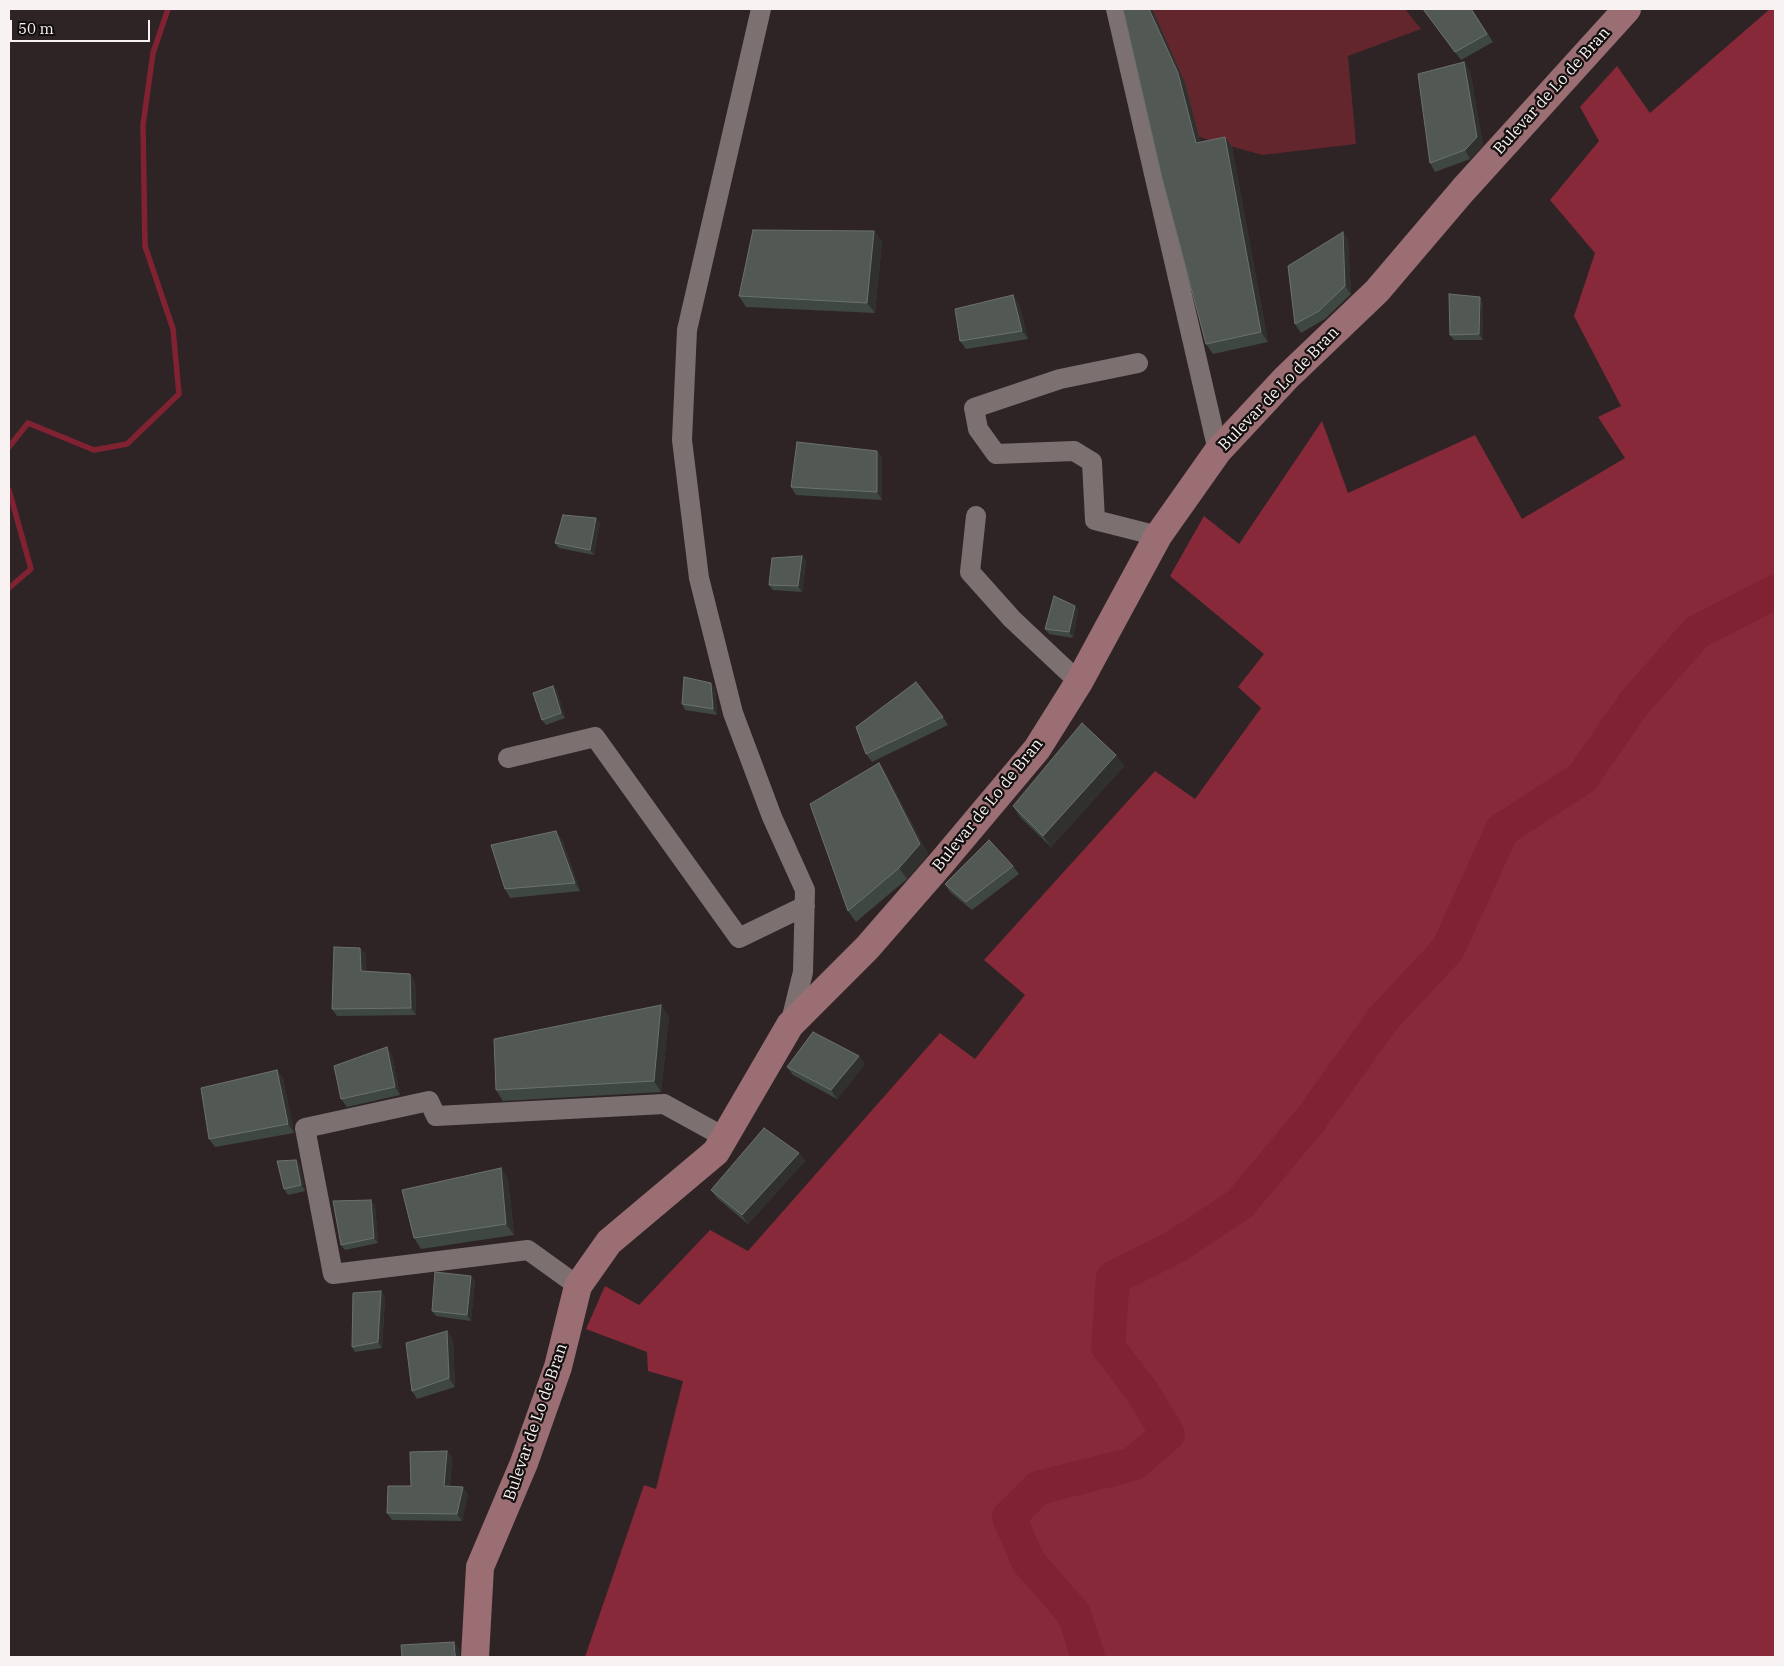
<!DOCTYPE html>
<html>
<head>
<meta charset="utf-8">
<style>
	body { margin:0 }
	#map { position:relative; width:1784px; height:1666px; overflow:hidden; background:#2f2425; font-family:"IBM Plex Serif",serif }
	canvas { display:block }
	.frame { position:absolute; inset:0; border:10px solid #f9f2f2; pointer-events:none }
	.scale { position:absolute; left:10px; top:20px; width:140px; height:22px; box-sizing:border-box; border:2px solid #f9f2f2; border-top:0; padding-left:6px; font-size:15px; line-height:18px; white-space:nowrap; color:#f9f2f2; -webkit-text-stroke:4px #140f0f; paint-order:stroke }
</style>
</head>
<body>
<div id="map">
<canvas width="1784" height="1666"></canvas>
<div class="frame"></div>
<div class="scale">50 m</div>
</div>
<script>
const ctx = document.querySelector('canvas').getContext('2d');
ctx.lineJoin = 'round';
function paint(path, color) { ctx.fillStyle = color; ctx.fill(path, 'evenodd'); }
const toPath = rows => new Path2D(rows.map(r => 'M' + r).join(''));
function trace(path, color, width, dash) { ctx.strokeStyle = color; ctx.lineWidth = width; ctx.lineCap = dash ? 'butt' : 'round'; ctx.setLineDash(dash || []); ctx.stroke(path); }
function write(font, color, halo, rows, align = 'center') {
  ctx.font = font + ' "IBM Plex Serif",serif'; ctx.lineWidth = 4.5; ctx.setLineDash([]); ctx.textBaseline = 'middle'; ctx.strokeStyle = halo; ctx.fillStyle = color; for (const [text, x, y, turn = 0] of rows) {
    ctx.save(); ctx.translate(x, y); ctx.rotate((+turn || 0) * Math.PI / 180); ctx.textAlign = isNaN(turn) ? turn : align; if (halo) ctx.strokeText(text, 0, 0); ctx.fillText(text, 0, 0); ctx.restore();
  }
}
const green = toPath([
	[1152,9,1405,9,1421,29,1348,56,1356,144,1262,155,1199,137,1185,84]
]);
const forest = toPath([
	[1770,9,1775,9,1775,1657,585,1657,644,1485,656,1489,683,1381,648,1371,647,1352,586,1329,605,1286,639,1305,710,1230,748,1251,940,1033,975,1059,1025,995,984,960,1155,771,1195,799,1261,708,1238,687,1264,654,1170,576,1204,516,1239,544,1322,421,1348,493,1475,435,1522,519,1625,458,1598,417,1621,406,1574,316,1595,253,1550,200,1599,141,1580,107,1617,66,1650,113]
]);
const stream = toPath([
	[9,447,28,423,94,450,127,444,179,394,173,329,145,246,143,125,153,53,168,9],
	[9,490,31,569,9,588]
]);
const river = toPath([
	[1088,1657,1074,1614,1028,1561,1009,1517,1038,1488,1133,1464,1168,1434,1141,1390,1108,1347,1113,1278,1175,1247,1240,1204,1311,1119,1383,1019,1448,949,1502,830,1582,778,1635,702,1697,632,1775,592]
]);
const street = toPath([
	[761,9,687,330,682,440,699,578,733,713,772,817,805,890,803,972,790,1025],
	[1116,9,1218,451],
	[1138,363,1060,379,974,408,978,429,996,454,1074,451,1092,462,1095,520,1158,536],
	[976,516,970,572,1012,619,1079,682],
	[508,758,595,737,739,938,805,906],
	[578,1286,528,1250,333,1274,305,1128,429,1101,436,1116,664,1104,724,1137]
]);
const secondary = toPath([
	[475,1657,480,1567,524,1463,558,1367,578,1286,609,1242,716,1152,790,1025,867,948,942,862,1037,749,1079,682,1158,536,1218,451,1286,378,1377,291,1463,190,1627,9]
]);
const wall = toPath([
	[1423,9,1472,9,1493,42,1461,60],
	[1470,70,1483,145,1470,159,1435,172,1430,163],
	[1185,83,1200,142,1225,137,1232,147,1268,342,1213,354,1206,344],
	[874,231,882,242,875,313,746,307,739,296],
	[1343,232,1348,240,1351,294,1325,319,1301,333,1295,324],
	[1483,302,1483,340,1454,340,1450,335],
	[1019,304,1028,339,966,349,960,341],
	[877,451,882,459,882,500,796,495,791,487],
	[600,523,594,555,559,548,555,543],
	[802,556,806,561,802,592,773,590,769,585],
	[1075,606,1078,611,1073,638,1049,634,1045,629],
	[715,688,717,715,685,710,682,704],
	[557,691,565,718,546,725,542,720],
	[943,717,948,725,872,762,866,754],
	[1116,755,1124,766,1051,847,1020,817,1013,806],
	[879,763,886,774,928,854,907,879,856,922,848,911],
	[562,839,580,891,510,898,505,889],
	[1013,866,1019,874,972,910,950,892,945,884],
	[360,948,366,955,366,971,410,974,415,981,416,1015,337,1016,332,1009],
	[669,1016,661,1092,503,1101,496,1090],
	[392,1055,400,1095,347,1107,341,1099],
	[859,1056,865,1064,837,1099,793,1075,787,1067],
	[283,1078,294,1133,215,1147,209,1139],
	[799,1153,805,1161,748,1224,717,1198,711,1190],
	[296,1160,300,1165,305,1191,288,1195,284,1189],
	[501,1168,508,1179,514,1235,421,1249,414,1238],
	[375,1205,378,1243,345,1250,341,1245],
	[475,1281,471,1321,436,1316,432,1311],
	[385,1297,382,1348,355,1352,352,1347],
	[447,1331,453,1340,455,1387,417,1399,412,1391],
	[447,1451,452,1458,450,1486,468,1494,462,1521,392,1520,387,1513,411,1486]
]);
const shadedWall = toPath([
	[1149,9,1152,9,1185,83,1203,153,1196,143],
	[1464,62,1470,70,1483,145,1470,159,1465,150],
	[1225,137,1232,147,1268,342,1261,332],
	[874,231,882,242,875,313,867,303],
	[1343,232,1348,240,1351,294,1345,286],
	[1013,295,1019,304,1028,339,1022,331],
	[1480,297,1483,302,1483,340,1479,334],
	[877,451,882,459,882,500,877,492],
	[596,518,600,523,594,555,590,550],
	[802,556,806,561,802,592,798,586],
	[1075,606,1078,611,1073,638,1069,632],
	[711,683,715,688,717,715,713,709],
	[553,686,557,691,565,718,561,713],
	[1116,755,1124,766,1051,847,1043,836],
	[879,763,886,774,928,854,907,879,899,868],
	[556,831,562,839,580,891,575,883],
	[360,948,366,955,366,978,361,971],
	[410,974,415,981,416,1015,411,1008],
	[661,1005,669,1016,661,1092,654,1081],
	[387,1047,392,1055,400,1095,395,1087],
	[859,1056,865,1064,837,1099,831,1090],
	[277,1070,283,1078,294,1133,288,1124],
	[799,1153,805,1161,748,1224,742,1215],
	[296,1160,300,1165,305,1191,301,1185],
	[501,1168,508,1179,514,1235,506,1224],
	[371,1200,375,1205,378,1243,374,1238],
	[471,1276,475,1281,471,1321,467,1315],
	[381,1291,385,1297,382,1348,378,1342],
	[447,1331,453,1340,455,1387,449,1378],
	[447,1451,452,1458,449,1494,444,1486],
	[463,1487,468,1494,462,1521,457,1514],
	[454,1642,460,1650,460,1657,456,1657,455,1655]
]);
const building = toPath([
	[1123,9,1149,9,1178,73,1196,143,1225,137,1261,332,1206,344,1162,178,1123,9],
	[1423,9,1471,9,1487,34,1455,52,1423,9],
	[1464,62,1477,137,1465,150,1430,163,1418,74,1464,62],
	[753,230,874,231,867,303,739,296,753,230],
	[1343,232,1345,286,1319,311,1295,324,1288,266,1343,232],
	[1449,294,1480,297,1479,334,1450,335,1449,294],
	[1013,295,1022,331,960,341,955,309,1013,295],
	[797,442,877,451,877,492,791,487,797,442],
	[563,515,596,518,590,550,555,543,563,515],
	[802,556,798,586,769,585,772,558,802,556],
	[1054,596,1075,606,1069,632,1045,629,1054,596],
	[684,677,711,683,713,709,682,704,684,677],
	[916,682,943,717,866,754,856,727,916,682],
	[553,686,561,713,542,720,533,693,553,686],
	[1082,723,1116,755,1043,836,1013,806,1082,723],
	[879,763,920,844,899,868,848,911,810,804,879,763],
	[556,831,575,883,505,889,491,845,556,831],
	[989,840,1013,866,966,902,945,884,989,840],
	[334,947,360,948,361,971,410,974,411,1008,332,1009,334,947],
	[661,1005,654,1081,496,1090,494,1039,661,1005],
	[813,1032,859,1056,831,1090,787,1067,813,1032],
	[387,1047,395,1087,341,1099,334,1066,387,1047],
	[277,1070,288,1124,209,1139,201,1088,277,1070],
	[764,1128,799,1153,742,1215,711,1190,764,1128],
	[296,1160,301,1185,284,1189,277,1161,296,1160],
	[501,1168,506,1224,414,1238,402,1190,501,1168],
	[371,1200,374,1238,341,1245,333,1201,371,1200],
	[435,1272,471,1276,467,1315,432,1311,435,1272],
	[381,1291,378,1342,352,1347,353,1293,381,1291],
	[447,1331,449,1378,412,1391,406,1343,447,1331],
	[447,1451,444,1486,463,1487,457,1514,387,1513,388,1486,411,1486,410,1452,447,1451],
	[454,1642,455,1655,457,1657,402,1657,401,1645,454,1642]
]);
const streetNames = [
	["Bulevar de Lo de Bran",1552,91,-48],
	["Bulevar de Lo de Bran",1279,389,-46],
	["Bulevar de Lo de Bran",988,805,-51],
	["Bulevar de Lo de Bran",536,1422,-71]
];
paint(green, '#63262d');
paint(forest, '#872938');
trace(stream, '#802232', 5.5);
trace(river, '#802232', 34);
trace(street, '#7d7070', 20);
trace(secondary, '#9a6e72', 28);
paint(wall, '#3e4742');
paint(shadedWall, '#30312f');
paint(building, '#525955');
trace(building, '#6c716e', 1);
write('16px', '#f9f2f2', '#140f0f', streetNames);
</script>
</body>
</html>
